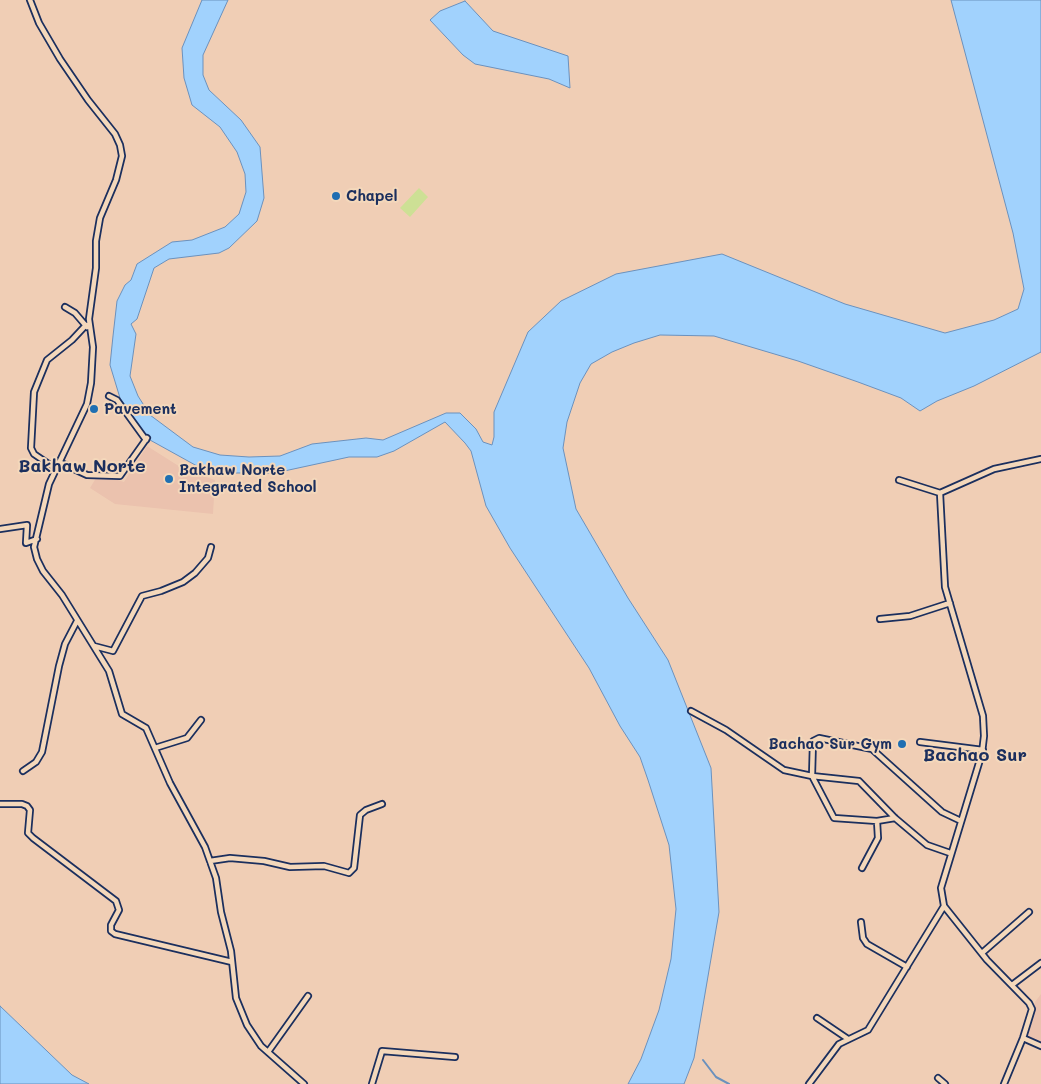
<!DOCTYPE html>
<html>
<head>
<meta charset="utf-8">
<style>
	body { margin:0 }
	canvas { display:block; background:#f0ceb5 }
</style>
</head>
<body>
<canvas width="1041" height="1084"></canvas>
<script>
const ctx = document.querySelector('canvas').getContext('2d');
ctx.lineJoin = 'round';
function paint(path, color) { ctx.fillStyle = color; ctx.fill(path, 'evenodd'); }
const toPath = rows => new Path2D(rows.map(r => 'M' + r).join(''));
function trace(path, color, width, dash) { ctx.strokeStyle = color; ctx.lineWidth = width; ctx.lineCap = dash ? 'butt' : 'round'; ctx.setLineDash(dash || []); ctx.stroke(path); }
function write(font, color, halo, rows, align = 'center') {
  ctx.font = font + ' Mali,sans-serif'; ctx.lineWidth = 4; ctx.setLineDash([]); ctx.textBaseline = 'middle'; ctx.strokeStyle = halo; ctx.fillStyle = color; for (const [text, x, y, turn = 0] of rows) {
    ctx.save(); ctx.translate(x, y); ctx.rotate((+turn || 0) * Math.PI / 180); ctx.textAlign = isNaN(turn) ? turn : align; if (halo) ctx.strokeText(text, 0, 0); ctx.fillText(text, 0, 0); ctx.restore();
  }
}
const built = toPath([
	[147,446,185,470,215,480,213,514,115,504,90,488,96,478,105,476,124,482],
	[1041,994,1041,1043,1027,1037,1035,1002]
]);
const green = toPath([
	[419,188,428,197,410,217,400,208]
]);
const water = toPath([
	[202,0,228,0,203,55,203,75,209,90,241,120,260,147,264,198,257,221,229,248,219,253,169,259,154,268,137,319,131,324,136,334,130,376,138,396,150,415,193,447,220,455,249,457,280,456,312,444,366,438,383,440,446,413,460,413,476,429,483,442,492,445,494,437,494,412,528,332,561,301,616,274,722,254,845,304,945,333,994,320,1018,309,1024,289,1013,233,951,0,1041,0,1041,352,974,386,937,401,920,411,901,398,858,382,798,361,714,336,660,335,634,343,612,352,591,364,580,383,567,422,563,448,576,509,628,598,668,660,711,768,719,912,694,1058,684,1084,628,1084,641,1059,659,1010,671,959,676,909,669,845,648,780,640,757,620,726,589,668,510,548,486,506,471,451,465,443,445,422,394,451,377,457,349,457,275,473,229,473,197,466,150,440,136,424,120,398,110,365,113,336,117,301,125,285,131,280,137,264,172,242,192,240,225,227,239,214,246,192,245,174,237,152,220,127,192,105,184,78,182,48,202,0],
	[465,1,493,31,568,56,570,88,549,79,475,64,463,55,430,20,440,11,465,1],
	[0,1006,72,1075,89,1084,0,1084,0,1006]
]);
const stream = toPath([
	[703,1060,716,1077,729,1084]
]);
const minor = toPath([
	[30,0,39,23,60,59,88,100,115,134,120,145,122,156,116,180,100,218,96,241,96,268,89,319,93,347,91,383,87,404,49,484,34,547,37,559,43,571,62,595,109,671,122,714,146,728,170,783,205,847,216,878,221,912,231,951,236,998,247,1025,261,1046,304,1084],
	[65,307,75,313,87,327],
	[109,396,117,400,146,440],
	[59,462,87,475,120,476,147,438],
	[56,469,34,454,31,448,34,392,47,360,72,340,86,325],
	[899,480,940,493],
	[0,529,27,525,26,543,37,539],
	[880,619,910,616,950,603],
	[94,646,113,651,142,596,161,591,183,582,195,573,208,558,211,547],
	[691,711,726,730,784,770,812,776,859,781,895,818,927,845,950,853],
	[920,742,983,750],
	[155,748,187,738,201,720],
	[23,771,36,762,42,752,59,666,65,644,77,621],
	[0,804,22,804,27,806,30,810,28,833,33,838,116,901,119,910,111,925,111,931,115,934,232,962],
	[895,818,877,821,834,818,812,776,813,741,819,738,872,749,942,812,961,821],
	[210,861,230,858,264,861,290,867,324,866,349,873,354,868,360,815,366,810,382,804],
	[862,868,878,838,877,821],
	[861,922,863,938,867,944,907,967],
	[982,953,1029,912],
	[1012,985,1041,963],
	[817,1018,848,1039],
	[1023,1038,1041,1046],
	[268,1052,308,996],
	[938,1078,945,1084],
	[372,1084,382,1051,455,1057],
	[809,1084,839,1044,868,1030,944,906],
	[1004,1084,1023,1038,1032,1009,1029,1003,987,960,944,906,941,888,982,753,984,736,983,716,945,587,940,493,994,469,1041,459]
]);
const markers = [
	[336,196,5,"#1f6fb2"],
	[94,409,5,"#1f6fb2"],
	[169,479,5,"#1f6fb2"],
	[902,744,5,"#1f6fb2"]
];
const poiNames = [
	["Chapel",346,196],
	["Pavement",104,409],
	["Bakhaw Norte",179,470],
	["Integrated School",179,487],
	["Bachao Sur Gym",892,744,"right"]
];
const quarterNames = [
	["Bakhaw Norte",82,466],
	["Bachao Sur",975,755]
];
paint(built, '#ebc2ae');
paint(green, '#cde095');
paint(water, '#a1d2fd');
trace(water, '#6b91bd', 1);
trace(stream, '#6b91bd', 2);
trace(minor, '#1b2f5e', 8);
trace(minor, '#f4d8bb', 4.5);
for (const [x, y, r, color] of markers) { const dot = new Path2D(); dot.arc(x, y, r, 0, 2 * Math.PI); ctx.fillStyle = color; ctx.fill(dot); trace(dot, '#f4d8bb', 2); }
write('bold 15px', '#1b2f5e', '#f4d8bb', poiNames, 'left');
write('bold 18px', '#1b2f5e', '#f4d8bb', quarterNames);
</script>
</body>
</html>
